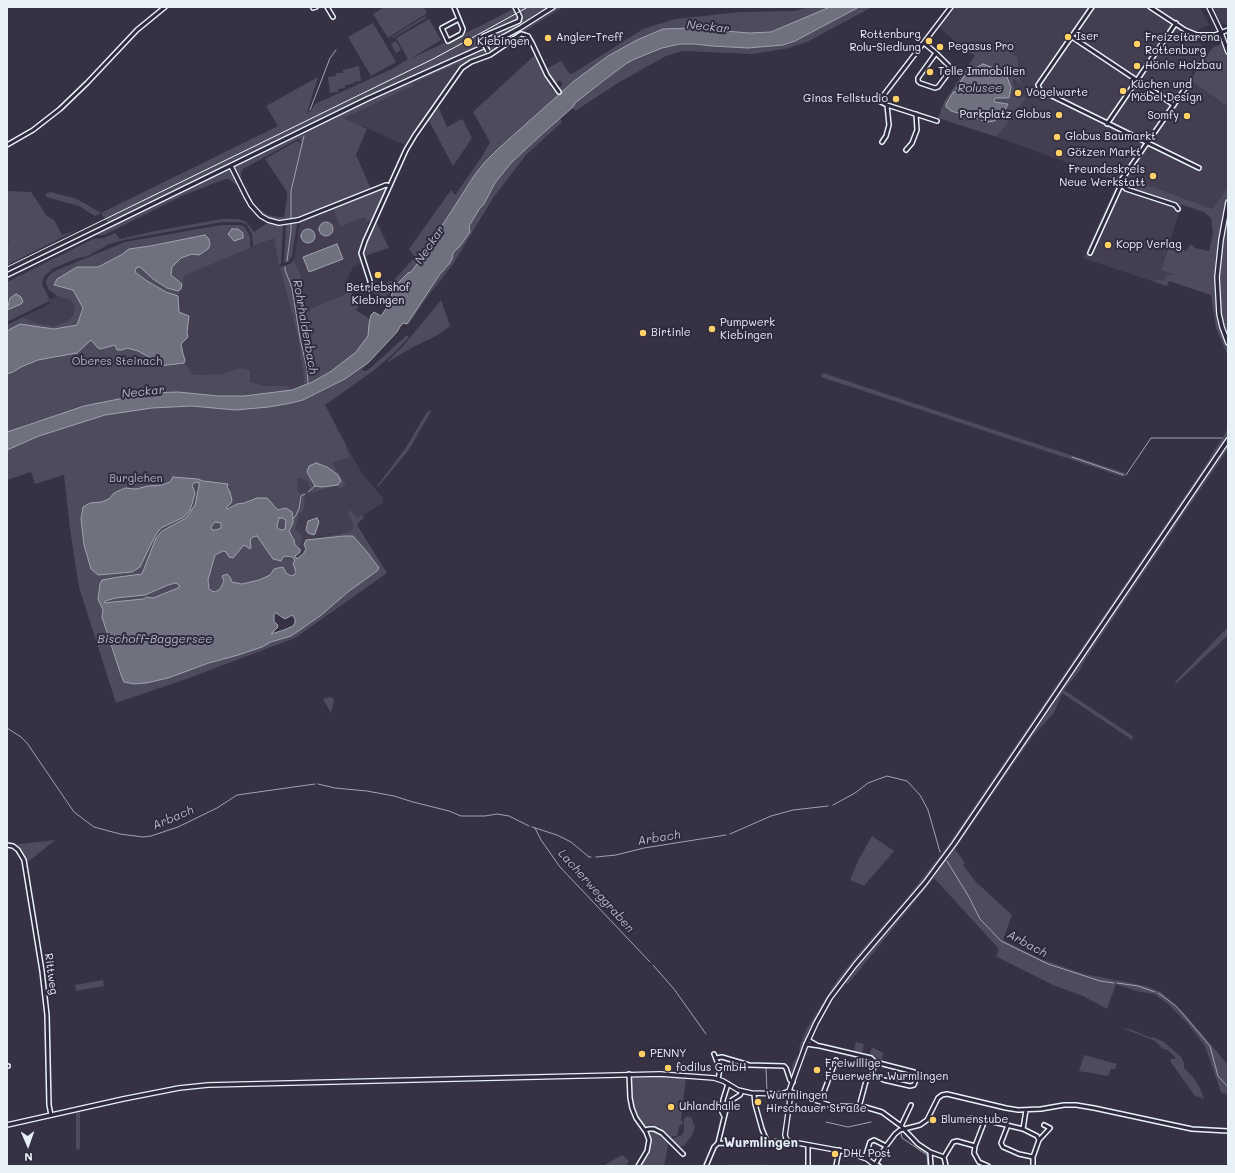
<!DOCTYPE html>
<html>
<head>
<meta charset="utf-8">
<style>
	body { margin:0 }
	#map { position:relative; width:1235px; height:1173px; overflow:hidden; background:#363244; font-family:Mali,sans-serif }
	canvas { display:block }
	.frame { position:absolute; inset:0; border:8px solid #e8f1f8; pointer-events:none }
	.north { position:absolute; left:8px; top:1125px; width:40px; height:40px; -webkit-text-stroke:3px #2f2a3d; paint-order:stroke; rotate:178deg; font-size:11px; font-weight:700; line-height:16px; text-align:center; color:#e8f1f8 }
	.north::after { content:''; display:block; margin:auto; width:14px; height:18px; background:#e8f1f8; clip-path:polygon(50% 0,100% 100%,50% 72%,0 100%) }
</style>
</head>
<body>
<div id="map">
<canvas width="1235" height="1173"></canvas>
<div class="frame"></div>
<div class="north">N</div>
</div>
<script>
const ctx = document.querySelector('canvas').getContext('2d');
ctx.lineJoin = 'round';
function paint(path, color) { ctx.fillStyle = color; ctx.fill(path, 'evenodd'); }
const toPath = rows => new Path2D(rows.map(r => 'M' + r).join(''));
function trace(path, color, width, dash) { ctx.strokeStyle = color; ctx.lineWidth = width; ctx.lineCap = dash ? 'butt' : 'round'; ctx.setLineDash(dash || []); ctx.stroke(path); }
function write(font, color, halo, rows, align = 'center') {
  ctx.font = font + ' Mali,sans-serif'; ctx.lineWidth = 4; ctx.setLineDash([]); ctx.textBaseline = 'middle'; ctx.strokeStyle = halo; ctx.fillStyle = color; for (const [text, x, y, turn = 0] of rows) {
    ctx.save(); ctx.translate(x, y); ctx.rotate((+turn || 0) * Math.PI / 180); ctx.textAlign = isNaN(turn) ? turn : align; if (halo) ctx.strokeText(text, 0, 0); ctx.fillText(text, 0, 0); ctx.restore();
  }
}
const built = toPath([
	[954,7,1200,7,1209,25,1200,29,1193,39,1208,49,1188,79,1228,107,1228,183,1227,188,1213,209,1181,198,1181,207,1161,269,1173,273,1172,275,1163,282,1156,279,1155,282,1083,258,1118,181,997,137,1025,98,1017,92,1013,79,1017,81,1021,86,998,45,965,51,938,26],
	[1213,7,1228,7,1228,25,1221,23],
	[458,64,462,67,407,146,344,118,415,85,412,83],
	[333,208,340,227,365,217,369,227,360,253,363,263,353,267,344,286,347,293,308,311,297,283,303,281,294,260,300,223,302,220],
	[274,237,280,267,298,338,304,378,304,385,292,390,288,386,267,386,250,382,250,370,242,368,221,374,194,375,184,363,185,360,183,354,181,344,187,332,189,316,179,312,178,296,182,288,184,276],
	[57,296,71,299,75,306,73,316,66,322,53,326,36,323,23,317,50,304,49,300],
	[347,447,363,475,383,498,383,503,358,518,350,511,349,515,353,524,353,529,348,532,317,537,306,549,304,553,298,560,297,559,295,556,300,549,299,547,301,544,301,534,295,529,296,527,299,515,304,510,305,497,298,491,297,480,300,478,309,481,310,493,337,486,340,489,346,485,333,464,338,454],
	[728,1164,766,1164,766,1166,728,1166]
]);
const green = toPath([
	[384,7,424,7,427,13,388,38,373,14],
	[517,7,563,7,493,51,470,61,462,67,458,64,413,83,415,85,344,118,367,129,356,155,371,189,294,218,285,220,276,220,267,217,258,211,249,199,245,190,246,187,248,193,253,203,259,209,268,215,277,217,284,217,287,198,287,192,265,159,295,142,298,141,301,144,300,139,298,139,243,169,241,173,242,183,238,186,229,179,225,179,182,196,104,235,95,235,111,228,101,213,95,216,79,206,46,197,46,194,50,192,77,199,101,213,278,126,266,106,318,77,307,113,311,111,315,104,394,68,408,59,396,38,429,19,441,40,410,59,478,27],
	[809,7,830,7,771,32,749,33,691,28,663,29,650,35,574,81,561,92,558,88,563,85,560,80,555,83,546,69,561,61,569,73,572,74,643,29,675,19,741,12,795,11],
	[859,7,872,7,807,42,789,48,753,54,683,51,666,56,618,83,575,111,573,107,575,103,627,63,662,48,680,44,695,44,712,46,748,48,783,45,795,41],
	[425,16,426,18,393,38,392,37],
	[373,23,396,62,371,76,348,37],
	[396,41,401,50,396,53,391,44],
	[1228,42,1228,107,1190,80,1213,47],
	[998,45,1017,57,1021,86,1017,81,1013,79,1013,82,1017,92,1026,98,997,137,938,118,944,102,975,55,965,51],
	[1008,80,1011,87,1010,97,995,98,994,100,995,102,1008,104,1001,116,999,117,1000,118,988,122,971,118,954,91,959,94,958,92],
	[536,54,552,85,550,87,554,91,557,91,559,94,498,149,474,176,420,260,411,272,408,273,394,290,382,299,377,296,376,297,372,288,394,280,415,257,409,249,451,190,455,195,483,155,490,142,473,112],
	[359,66,361,81,353,82,353,84,345,85,345,88,338,89,338,92,330,93,328,77,336,76,336,73,343,73,343,70],
	[438,106,447,127,462,119,463,120,472,138,453,166,428,119],
	[560,118,562,122,526,155,493,198,453,264,428,296,413,318,408,324,407,324,440,274,449,264,452,259,453,253,460,246,469,226,480,208,484,204,495,183,511,163],
	[1122,179,1141,183,1213,209,1227,188,1228,183,1228,356,1216,328,1211,295,1169,281,1167,286,1155,282,1156,279,1163,281,1168,275,1172,275,1173,274,1161,270,1170,242,1186,251,1191,244,1195,248,1209,251,1213,233,1211,218,1204,212,1125,186],
	[384,187,387,189,374,219,367,222,365,217,340,227,333,208],
	[240,190,242,193,251,208,260,216,269,222,282,224,283,227,281,264,279,265,274,238,253,246,252,234,246,224,240,222,222,222,128,239,109,244,88,256,75,259,52,269,44,277,42,284,49,298,49,301,7,322,7,310,21,304,10,298,7,308,7,282,93,239,104,238,115,233,120,239,124,238,150,232,222,219,237,219,245,221,254,232,269,222,265,222,256,216,240,192,237,191],
	[7,191,31,192,47,216,54,220,62,235,77,230,7,265,7,243,9,241,7,237],
	[376,221,389,248,365,256,363,252,366,242],
	[296,223,297,225,292,256,289,261,284,263,286,225],
	[221,225,240,225,245,227,250,237,250,248,184,276,182,288,178,296,166,292,147,281,135,272,136,267,140,267,153,279,167,288,178,291,182,284,171,275,171,267,181,258,192,254,205,235,150,246,129,249,121,255,98,267,76,267,55,285,73,290,83,308,77,325,54,329,20,324,7,331,7,325,23,317,36,323,53,326,66,322,73,316,75,306,71,300,57,296,49,290,46,283,47,278,53,272,62,268,125,242],
	[294,260,303,281,297,283,308,310,346,294,345,288,362,300,356,310,370,319,369,336,356,352,330,372,304,385,304,378,298,338,280,267,290,264],
	[441,300,450,326,438,335,413,347,386,363,403,346],
	[123,319,180,365,184,363,194,375,221,374,242,368,250,370,250,382,267,386,288,386,292,390,244,396,218,396,37,421,7,432,7,374,13,372,21,367,38,360,58,357],
	[407,335,409,337,392,355,373,371,325,405,347,447,346,448,350,457,334,462,333,464,346,485,340,489,337,486,310,493,309,491,310,489,308,481,300,478,297,480,298,491,300,493,304,493,305,497,304,510,299,515,296,527,295,529,301,534,303,539,299,547,295,545,294,540,289,531,293,523,286,508,278,510,257,498,226,508,230,504,231,498,230,492,227,487,176,571,102,581,102,617,121,675,164,679,291,636,320,616,348,592,377,571,378,568,368,553,353,536,344,536,306,540,348,532,353,529,353,524,348,512,350,510,358,518,362,515,364,518,358,523,357,525,387,573,295,638,189,678,116,703,79,587,70,529,64,475,35,484,31,472,7,480,7,450,39,436,54,431,53,430,122,410,187,404,240,408,271,407,296,402,317,394,345,379,369,362,369,363,362,369,364,371,368,370],
	[322,465,311,479,307,472],
	[823,373,964,420,1125,473,1123,477,1067,458,821,377],
	[432,410,408,451,378,487,377,486,405,449,427,412],
	[1228,425,1228,449,1085,660,1080,670,1064,690,1133,736,1132,740,1062,693,1054,713,1033,736,955,849,965,863,963,865,975,881,1012,915,1003,940,1041,959,1084,974,1146,986,1161,992,1185,1014,1228,1065,1228,1095,1221,1092,1205,1046,1187,1023,1168,1004,1154,994,1136,991,1116,984,1107,1009,1083,996,1053,985,1001,959,996,956,999,949,934,878,848,984,840,981,819,1013,800,1053,799,1048,806,1030,837,980,857,955,906,899,946,848,1201,472,1226,432],
	[278,518,282,518,286,520,286,523,285,529,282,530,278,529,277,526],
	[218,521,221,523,221,528,216,530,212,530,211,527,212,524,215,522],
	[257,536,262,543,281,561,284,556,290,558,293,557,296,561,293,563,296,572,294,575,291,576,286,573,284,568,274,569,270,575,259,580,242,584,231,582,230,577,227,574,224,575,224,581,220,589,215,592,212,591,209,589,208,580,215,555,219,552,223,551,226,552,241,548,244,545,250,549,251,547,250,540,253,537],
	[176,583,180,586,178,588,153,598,147,597,143,599,113,602,105,603,105,601,116,598,130,597],
	[1228,627,1228,635,1176,684,1175,682],
	[331,697,333,698,334,701,331,713,323,699],
	[872,836,894,851,864,886,850,880,859,859],
	[55,840,28,862,26,861,21,851,12,845],
	[103,980,104,986,76,991,75,985],
	[1122,1028,1123,1028,1132,1030,1151,1038,1153,1037,1164,1042,1181,1057,1184,1063,1184,1068,1192,1076,1200,1088,1204,1099,1195,1096,1170,1061,1171,1059,1176,1059,1174,1056,1168,1050,1163,1049,1155,1041],
	[856,1042,864,1044,862,1053,854,1051],
	[872,1047,883,1053,882,1060,869,1056],
	[799,1055,792,1079,791,1078,789,1075,794,1061],
	[1084,1055,1117,1064,1115,1069,1111,1069,1108,1076,1079,1071],
	[631,1076,686,1077,681,1120,684,1122,679,1127,677,1136,673,1136,671,1138,659,1127,643,1125,636,1115,632,1105],
	[80,1111,80,1149,76,1150,76,1112],
	[687,1116,691,1117,695,1127,692,1135,684,1146,678,1147,671,1139,682,1135,684,1130,684,1119],
	[650,1130,659,1133,669,1141,664,1166,641,1166,650,1148],
	[622,1155,629,1161,626,1166,603,1166]
]);
const water = toPath([
	[830,7,859,7,795,41,783,45,748,48,712,46,695,44,680,44,662,48,635,59,627,63,607,78,575,103,573,107,541,135,511,163,495,183,484,204,480,208,469,226,470,232,460,246,453,253,452,259,449,264,440,274,407,324,404,323,401,325,397,332,369,362,345,379,303,400,291,403,269,407,235,410,192,406,152,408,105,415,39,436,7,450,7,432,84,406,149,393,178,392,218,396,244,396,292,390,312,382,330,372,356,352,368,336,369,324,371,315,374,312,381,316,387,307,395,286,408,273,411,272,420,260,474,176,484,163,498,149,574,81,608,56,637,40,663,29,691,28,749,33,771,32,830,7],
	[983,64,1005,72,1011,87,1009,98,996,98,994,100,995,102,1008,104,1001,117,994,121,988,122,951,111,946,107,946,104,954,91,959,94,956,89,964,76,972,70,983,64],
	'319 229a7 7 0 1 1 14 0a7 7 0 1 1-14 0Z',
	'301 236a7 7 0 1 1 14 0a7 7 0 1 1-14 0Z',
	[232,229,238,229,243,233,243,238,234,241,228,234,232,229],
	[205,235,209,239,210,245,208,249,199,255,192,254,181,258,172,267,171,275,182,284,181,289,178,291,167,288,153,279,140,267,136,268,135,272,147,281,166,292,178,296,179,312,189,316,187,332,188,337,181,344,183,354,185,360,184,363,160,366,156,361,138,351,127,348,122,350,117,350,115,345,100,349,98,348,91,340,77,353,38,360,21,367,13,372,7,374,7,331,20,324,54,329,77,325,83,308,73,290,54,285,57,279,77,267,98,267,121,255,129,249,150,246,205,235],
	[337,244,343,259,309,272,303,257,337,244],
	[16,294,21,297,23,302,21,304,7,310,10,298,16,294],
	[316,463,327,467,338,475,341,481,338,485,322,487,315,486,307,472,309,466,316,463],
	[173,477,198,479,203,481,228,484,227,487,230,492,232,500,231,503,226,508,227,509,237,504,244,503,257,498,267,498,278,510,286,508,292,512,293,518,293,523,289,531,294,540,295,545,300,549,300,552,295,556,297,559,304,553,306,549,304,545,306,540,344,536,353,536,368,553,379,568,377,571,348,592,320,616,291,636,271,642,262,647,238,655,209,663,168,678,146,683,134,684,124,682,121,675,102,617,103,610,98,599,100,584,102,580,119,577,142,574,156,538,162,531,186,518,195,505,199,486,199,482,194,483,192,485,195,493,192,504,190,510,184,517,161,528,155,536,140,567,132,572,98,575,91,569,84,545,81,519,83,507,90,503,101,502,109,499,114,493,125,488,136,489,148,486,162,485,170,482,173,477],
	[279,518,282,518,286,520,285,529,282,530,278,529,277,526,279,518],
	[215,522,221,523,221,528,216,530,212,530,211,527,215,522],
	[257,536,273,559,281,561,284,556,293,557,295,561,293,563,296,572,294,575,291,576,286,573,283,567,278,568,274,569,270,575,259,580,242,584,232,582,230,577,227,574,222,576,224,581,220,589,215,592,212,591,209,589,208,580,215,555,223,551,226,552,229,557,233,558,244,545,250,549,251,547,250,540,253,537,257,536],
	[176,583,180,586,178,588,153,598,147,597,143,599,113,602,105,603,105,601,116,598,145,595,168,585,176,583],
	[276,613,285,619,292,615,295,619,295,623,293,626,284,630,271,634,278,627,277,624,274,622,274,614,276,613],
	[317,518,319,522,315,534,314,535,308,533,306,530,308,521,317,518]
]);
const stream = toPath([
	[310,110,330,58,336,50],
	[291,219,291,191,304,136],
	[287,261,291,231,291,223],
	[285,267,285,270,292,288,300,338,307,369,308,383],
	[1072,457,1124,475],
	[1126,475,1151,438,1222,438],
	[308,492,315,486],
	[293,518,295,517,299,509,301,496,305,494],
	[7,728,21,737,27,743,74,812,94,827,120,834,143,837,151,836,178,827,217,808,237,795,315,784],
	[318,784,335,788,367,791,394,796,413,802,449,811,461,816,485,816,497,814,509,816,529,826],
	[833,805,855,793,868,783,887,776,907,781,920,795,928,810,940,852],
	[532,827,557,835,571,842,589,857,591,857],
	[535,828,541,840,560,867,650,962],
	[730,834,771,816,793,810,828,806],
	[596,857,616,855,644,848,726,835],
	[947,861,969,897,980,919,1001,941,1048,964,1100,981,1114,983],
	[653,965,674,989,706,1034],
	[1117,983,1138,986,1155,992],
	[1158,993,1168,1000,1177,1007,1210,1046,1218,1076,1228,1087],
	[766,1068,767,1092],
	[891,1121,899,1128],
	[826,1122,848,1127,871,1122],
	[901,1133,902,1138,927,1155,928,1166]
]);
const minor = toPath([
	[327,7,333,17],
	[454,7,463,29,462,32,461,34,448,41,442,28,459,19],
	[1092,7,1038,85,1040,90,1199,168],
	[1150,7,1185,30,1197,35,1215,35,1228,30],
	[313,8,316,7],
	[1072,37,1174,105],
	[483,42,483,38,484,36,519,21,520,17,515,7],
	[924,43,936,53,950,67,950,71,938,87,935,88,920,83,918,81,918,78,936,53],
	[937,121,887,105,879,101,951,7],
	[1107,124,1176,23],
	[882,142,886,136,889,125,887,105],
	[7,145,33,130,60,109,87,83,137,30,165,7],
	[906,150,912,143,917,130,916,114],
	[1121,184,1126,189,1175,205,1178,209],
	[298,220,386,185,390,186],
	[1090,253,1120,187,1122,179,1189,83],
	[371,290,370,281,361,253,365,241,406,150,415,135,462,68,471,62,490,55,521,34,525,35,528,36,532,43,547,75,559,92],
	[7,845,13,846,18,850,24,860,42,971,47,1015,49,1105,51,1115],
	[808,1040,817,1045],
	[806,1044,820,1046,871,1058,875,1062,914,1072,917,1074,917,1077,914,1085,910,1086,884,1080,872,1075],
	[714,1054,720,1069,718,1079],
	[716,1058,722,1057,749,1065,784,1066,786,1068,790,1080,793,1082],
	[7,1066,8,1066],
	[629,1074,630,1098,632,1108,636,1118,646,1132,649,1140,647,1151,638,1166],
	[789,1091,832,1106,865,1107,882,1112,901,1126,918,1144,930,1152,944,1157,946,1166],
	[754,1094,755,1104,762,1129,767,1141],
	[820,1102,836,1060],
	[859,1107,866,1081,872,1075,875,1062],
	[1026,1110,1023,1129,1037,1136,1039,1140],
	[724,1116,722,1112,723,1100,728,1084],
	[969,1118,985,1120,1023,1129],
	[985,1120,975,1146,974,1153,979,1162,988,1166],
	[1008,1125,1001,1143,1003,1147,1019,1154,1033,1157],
	[901,1126,911,1105],
	[645,1130,649,1129,654,1129,662,1133,683,1154],
	[718,1143,737,1144,787,1141],
	[718,1143,726,1110,732,1100,740,1095,742,1091],
	[930,1152,931,1166],
	[944,1157,953,1142,957,1141,975,1146],
	[865,1158,870,1142,874,1140,886,1146],
	[706,1166,714,1147,718,1143],
	[808,1166,808,1145],
	[836,1166,839,1150],
	[879,1166,875,1165,886,1146,895,1134,900,1130,920,1125,927,1120,938,1098,942,1095,947,1094,1006,1108,1018,1110,1041,1109,1064,1105,1076,1105,1094,1108,1192,1129,1228,1131],
	[1033,1166,1033,1157,1039,1140,1050,1128,1044,1125]
]);
const major = toPath([
	[1209,7,1220,30,1228,52],
	[231,166,246,196,251,205,261,216,268,220,279,223,298,220],
	[1228,202,1221,240,1217,277,1219,314,1222,327,1228,343],
	[7,275,367,99,496,41,520,28,553,7],
	[789,1091,805,1047,816,1023,830,998,855,965,925,883,954,844,1228,440],
	[789,1091,790,1099,785,1135,787,1141,847,1152,867,1159,875,1165,875,1166],
	[7,1125,123,1099,179,1088,208,1085,660,1074,714,1078,723,1081,738,1090,751,1093,782,1094,789,1091]
]);
const rail = toPath([
	[7,267,433,59,470,39,528,7]
]);
const minorBridge = toPath([
	[483,42,488,51]
]);
const markers = [
	[1068,37,4,"#ffd166"],
	[548,38,4,"#ffd166"],
	[929,41,4,"#ffd166"],
	[468,42,5,"#ffd166"],
	[1137,44,4,"#ffd166"],
	[940,47,4,"#ffd166"],
	[1137,66,4,"#ffd166"],
	[930,72,4,"#ffd166"],
	[1123,91,4,"#ffd166"],
	[1018,93,4,"#ffd166"],
	[896,99,4,"#ffd166"],
	[1059,115,4,"#ffd166"],
	[1187,116,4,"#ffd166"],
	[1057,137,4,"#ffd166"],
	[1059,153,4,"#ffd166"],
	[1153,176,4,"#ffd166"],
	[1108,245,4,"#ffd166"],
	[378,275,4,"#ffd166"],
	[712,329,4,"#ffd166"],
	[643,333,4,"#ffd166"],
	[642,1054,4,"#ffd166"],
	[668,1068,4,"#ffd166"],
	[817,1070,4,"#ffd166"],
	[758,1102,4,"#ffd166"],
	[671,1107,4,"#ffd166"],
	[933,1120,4,"#ffd166"],
	[835,1154,4,"#ffd166"]
];
const poiNames = [
	["Rottenburg",921,35,"right"],
	["Rolu-Siedlung",921,48,"right"],
	["Iser",1076,37],
	["Angler-Treff",556,38],
	["Freizeitarena",1145,38],
	["Rottenburg",1145,51],
	["Kiebingen",477,42],
	["Pegasus Pro",948,47],
	["Hönle Holzbau",1145,66],
	["Telle Immobilien",938,72],
	["Küchen und",1131,85],
	["Möbel Design",1131,98],
	["Vogelwarte",1026,93],
	["Ginas Fellstudio",888,99,"right"],
	["Parkplatz Globus",1051,115,"right"],
	["Somfy",1179,116,"right"],
	["Globus Baumarkt",1065,137],
	["Götzen Markt",1067,153],
	["Freundeskreis",1145,170,"right"],
	["Neue Werkstatt",1145,183,"right"],
	["Kopp Verlag",1116,245],
	["Betriebshof",378,288,"center"],
	["Kiebingen",378,301,"center"],
	["Pumpwerk",720,323],
	["Kiebingen",720,336],
	["Birtinle",651,333],
	["PENNY",650,1054],
	["Freiwillige",825,1064],
	["Feuerwehr Wurmlingen",825,1077],
	["fodilus GmbH",676,1068],
	["Wurmlingen",766,1096],
	["Hirschauer Straße",766,1109],
	["Uhlandhalle",679,1107],
	["Blumenstube",941,1120],
	["DHL Post",843,1154]
];
const parkNames = [
	["Oberes Steinach",117,362],
	["Burglehen",136,479]
];
const streetNames = [
	["Rittweg",51,974,82]
];
const waterNames = [
	["Neckar",708,27,6],
	["Rolusee",980,88],
	["Neckar",430,245,-56],
	["Rohrhaldenbach",305,327,80],
	["Neckar",143,392,-6],
	["Bischoff-Baggersee",155,639],
	["Arbach",173,818,-23],
	["Arbach",659,838,-9],
	["Lacherweggraben",596,891,48],
	["Arbach",1027,944,28]
];
const quarterNames = [
	["Wurmlingen",761,1143]
];
paint(built, '#433f51');
paint(green, '#4d4b5c');
paint(water, '#70717f');
trace(water, '#a0a4af', 1);
trace(stream, '#a0a4af', 1);
trace(minor, '#e8f1f8', 6);
trace(major, '#e8f1f8', 6);
trace(minor, '#2f2a3d', 3);
trace(major, '#2f2a3d', 3.5);
trace(rail, '#e8f1f8', 1);
trace(minorBridge, '#e8f1f8', 6, []);
trace(minorBridge, '#2f2a3d', 3);
for (const [x, y, r, color] of markers) { const dot = new Path2D(); dot.arc(x, y, r, 0, 2 * Math.PI); ctx.fillStyle = color; ctx.fill(dot); trace(dot, '#2f2a3d', 1.5); }
write('11px', '#e8f1f8', '#2f2a3d', poiNames, 'left');
write('11px', '#b2b7c1', '#2f2a3d', parkNames);
write('11px', '#e8f1f8', '#2f2a3d', streetNames);
write('italic 12px', '#b2b7c2', '#2f2a3d', waterNames);
write('bold 13px', '#e8f1f8', '#2f2a3d', quarterNames);
</script>
</body>
</html>
